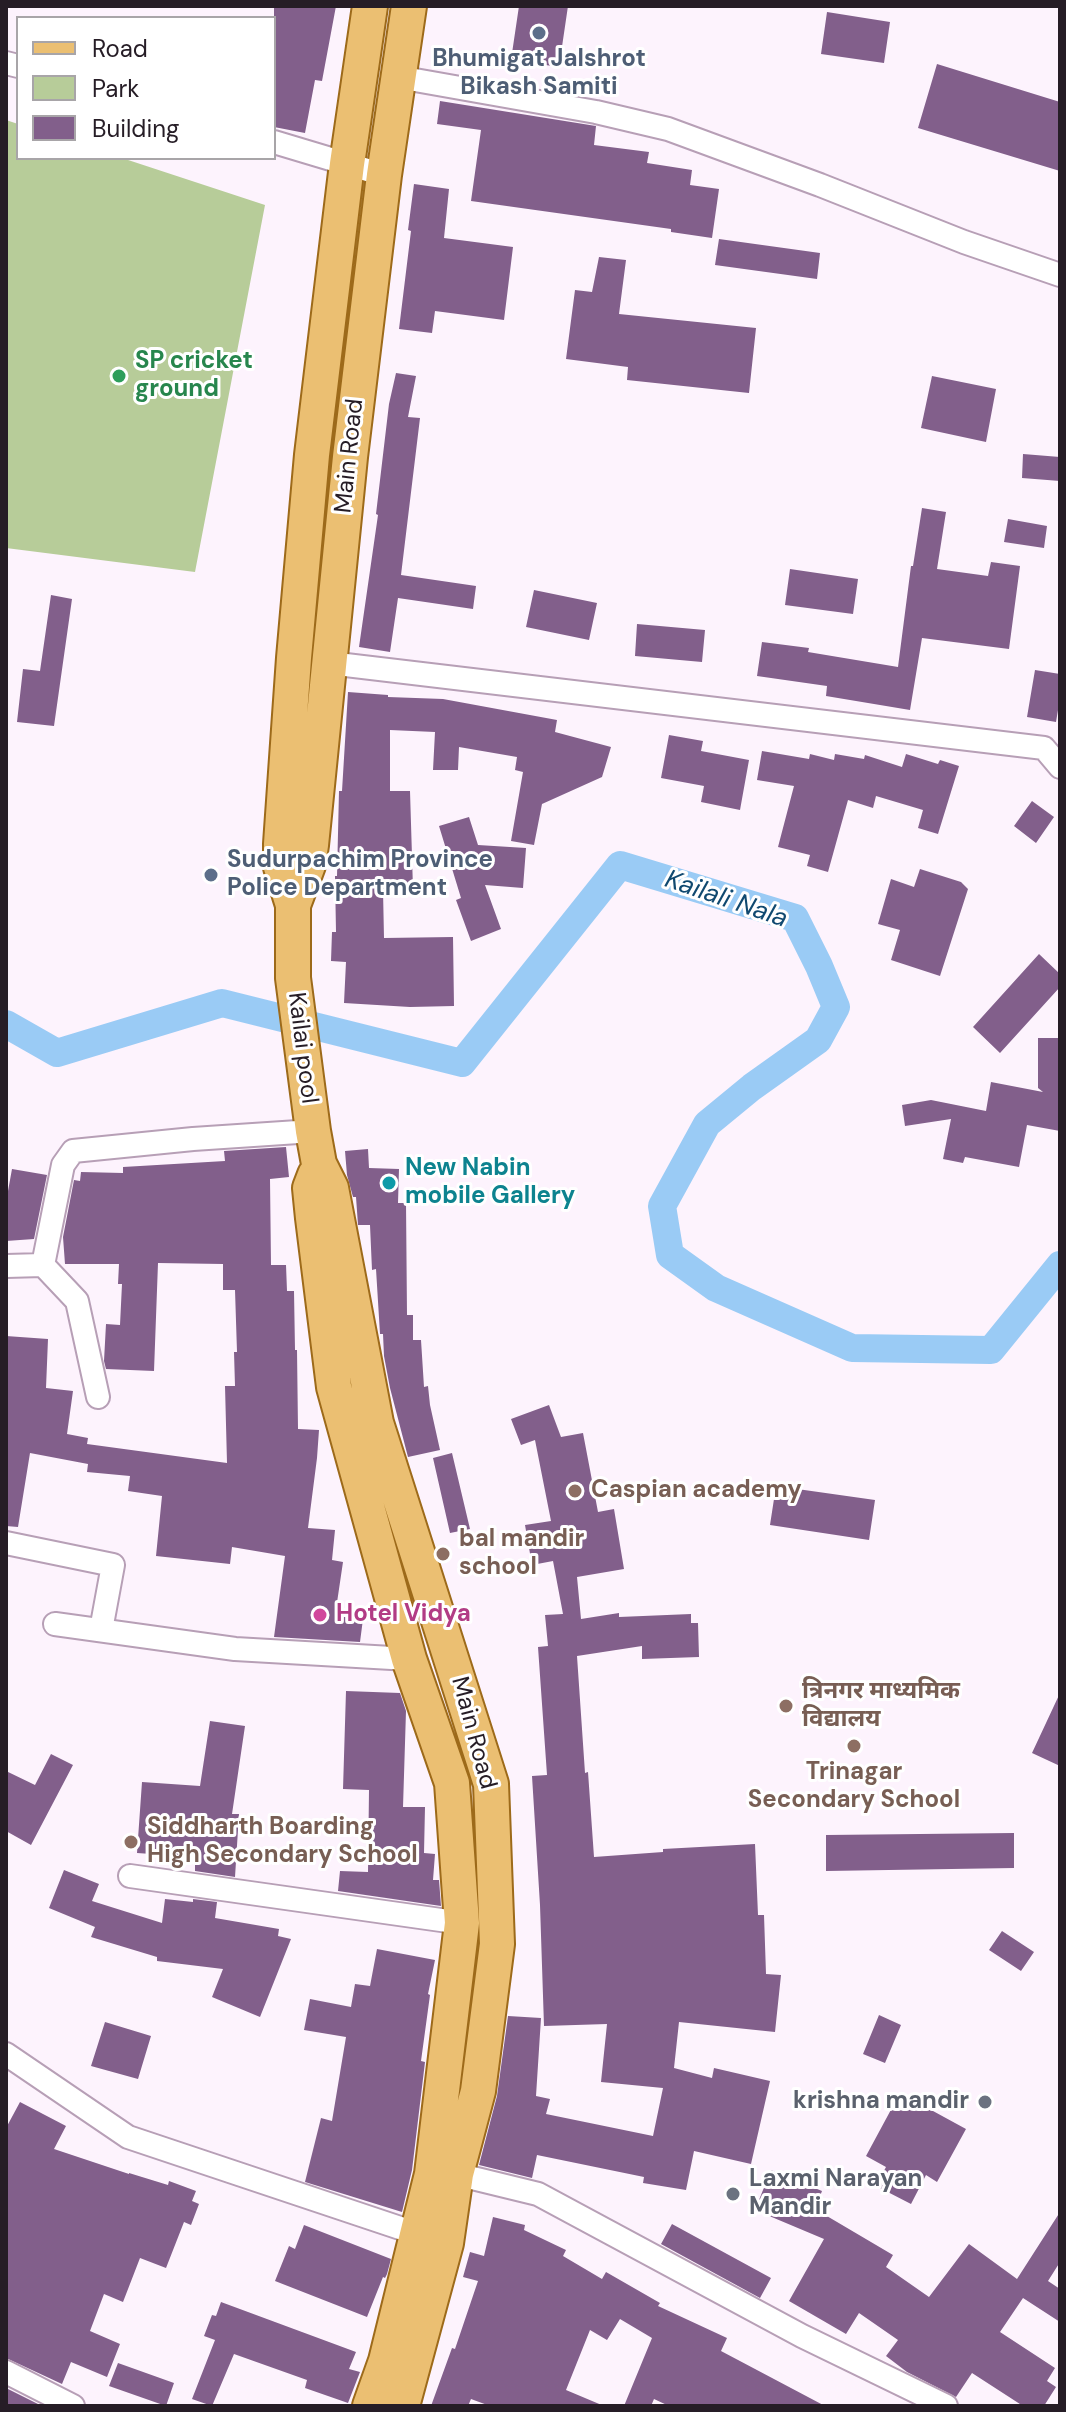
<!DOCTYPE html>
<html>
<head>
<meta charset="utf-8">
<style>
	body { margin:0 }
	#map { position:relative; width:1066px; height:2412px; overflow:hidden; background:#fdf3fd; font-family:"DM Sans",sans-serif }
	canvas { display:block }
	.frame { position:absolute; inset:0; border:8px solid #261d26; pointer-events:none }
	.legend { position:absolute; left:16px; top:16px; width:260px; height:144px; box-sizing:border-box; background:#fff; border:2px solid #a8a5a8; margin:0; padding:10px 14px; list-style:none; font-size:24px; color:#261d26 }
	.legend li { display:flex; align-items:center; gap:16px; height:40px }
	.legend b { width:40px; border:2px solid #a8a5a8 }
</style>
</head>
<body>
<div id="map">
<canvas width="1066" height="2412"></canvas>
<div class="frame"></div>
<ul class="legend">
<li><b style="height:10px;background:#ebbf72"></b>Road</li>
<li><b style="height:22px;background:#b7cc99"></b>Park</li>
<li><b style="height:22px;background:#825f8b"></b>Building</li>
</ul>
</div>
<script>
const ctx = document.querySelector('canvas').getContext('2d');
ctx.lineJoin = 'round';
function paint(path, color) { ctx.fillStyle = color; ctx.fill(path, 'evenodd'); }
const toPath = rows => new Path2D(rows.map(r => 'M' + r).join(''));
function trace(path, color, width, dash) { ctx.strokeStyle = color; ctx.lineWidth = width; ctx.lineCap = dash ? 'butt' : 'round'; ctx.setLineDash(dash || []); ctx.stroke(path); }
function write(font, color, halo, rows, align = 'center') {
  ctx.font = font + ' "DM Sans","Noto Sans Devanagari",sans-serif'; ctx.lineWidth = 6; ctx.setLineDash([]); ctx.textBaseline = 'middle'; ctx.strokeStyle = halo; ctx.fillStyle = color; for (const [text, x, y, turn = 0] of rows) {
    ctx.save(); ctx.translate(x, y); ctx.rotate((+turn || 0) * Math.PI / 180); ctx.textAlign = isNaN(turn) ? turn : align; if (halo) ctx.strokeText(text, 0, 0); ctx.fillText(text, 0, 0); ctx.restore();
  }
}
const green = toPath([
	[6,120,18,124,18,158,122,158,265,205,195,572,6,548]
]);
const canal = toPath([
	[6,1024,57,1053,222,1003,462,1063,620,865,795,918,819,966,836,1007,818,1040,752,1087,707,1124,662,1206,670,1255,716,1288,852,1348,991,1350,1060,1265]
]);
const building = toPath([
	[274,6,336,6,322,81,315,80,305,133,274,127],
	[519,6,568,6,559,67,511,60],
	[827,12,890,22,884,63,821,54],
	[937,64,1060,102,1060,171,918,128],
	[440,101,596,126,594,145,649,152,647,163,692,170,690,185,719,189,712,238,671,232,671,229,471,201,481,130,437,124],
	[414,184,449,189,444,238,513,247,504,320,435,311,432,333,399,329,411,231,408,230],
	[719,239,820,253,817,279,715,265],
	[599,257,626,260,619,314,756,328,749,393,627,380,628,367,566,359,575,290,592,292],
	[396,373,416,376,408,417,420,418,401,575,476,586,473,609,398,598,390,652,359,647,378,515,376,514,389,404],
	[932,376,996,389,986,442,921,428],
	[1023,454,1060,457,1060,481,1022,478],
	[922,508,946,512,937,569,988,576,991,562,1020,566,1009,649,922,638,910,710,826,696,827,686,757,676,762,642,809,648,808,652,898,667,911,566,913,566],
	[1008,519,1047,526,1044,548,1004,542],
	[790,569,858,579,853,614,785,605],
	[534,590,597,603,589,640,526,627],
	[51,595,72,599,54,726,17,722,23,669,40,671],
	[637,624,705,630,702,662,635,656],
	[1035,670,1060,674,1060,698,1056,722,1027,717],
	[348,692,388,695,388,697,443,699,557,720,555,732,611,747,602,777,542,804,534,845,511,841,523,772,515,770,517,757,459,747,458,770,433,770,435,732,390,730,390,791,410,791,413,889,383,890,384,938,453,937,454,1006,410,1007,344,1003,346,962,331,961,332,932,336,932,335,876,337,876,339,791,342,791],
	[669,735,703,741,701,751,749,760,740,810,701,802,704,786,661,778],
	[762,751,809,759,810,754,834,760,835,754,864,759,865,755,902,767,906,754,938,764,940,760,959,766,938,834,918,828,923,810,876,796,873,808,848,800,828,872,807,866,810,855,778,847,794,786,757,780],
	[1032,801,1054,817,1036,843,1014,826],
	[469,817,478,845,526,848,523,888,485,885,501,929,471,941,456,900,461,898,439,826],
	[920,869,961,882,968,889,940,976,891,960,900,930,878,924,891,879,914,887],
	[1039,954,1060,974,1060,987,1000,1053,973,1027],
	[1038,1038,1060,1038,1060,1131,1027,1125,1019,1167,965,1157,963,1163,943,1159,951,1119,905,1126,902,1105,931,1100,986,1111,991,1082,1043,1092,1038,1088],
	[286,1147,289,1177,270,1179,271,1265,286,1265,287,1291,294,1291,295,1350,297,1350,298,1429,319,1430,317,1458,308,1528,335,1530,332,1560,343,1562,335,1616,363,1619,360,1642,274,1637,285,1556,232,1547,230,1564,156,1556,162,1496,128,1491,130,1476,87,1472,88,1464,30,1453,18,1527,6,1526,6,1336,48,1339,46,1388,73,1391,67,1434,88,1438,87,1444,227,1463,225,1386,235,1386,234,1352,237,1352,235,1290,223,1290,223,1264,158,1263,154,1371,106,1369,104,1361,106,1324,120,1325,122,1284,118,1284,119,1264,65,1264,63,1237,74,1180,80,1181,81,1172,123,1173,123,1167,225,1161,224,1151],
	[368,1149,369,1168,399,1169,398,1203,406,1203,407,1315,413,1315,413,1340,421,1340,424,1387,428,1386,430,1405,440,1450,408,1457,390,1388,384,1356,383,1334,380,1334,376,1269,372,1270,370,1225,358,1225,356,1197,353,1197,347,1175,345,1151],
	[12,1169,47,1175,34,1239,6,1241,6,1202],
	[549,1405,561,1437,583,1433,598,1512,614,1509,624,1569,577,1577,581,1619,619,1613,619,1617,691,1614,691,1623,698,1623,699,1657,642,1659,642,1646,577,1656,585,1773,588,1772,594,1857,663,1852,663,1849,755,1844,758,1915,764,1915,766,1974,781,1975,775,2032,679,2022,674,2068,712,2078,714,2068,770,2081,751,2164,694,2151,686,2190,643,2183,644,2177,537,2155,532,2178,479,2165,497,2096,508,2016,541,2018,536,2096,550,2099,546,2114,653,2136,663,2088,601,2082,607,2024,544,2026,540,1905,532,1776,547,1775,538,1647,548,1646,545,1615,563,1614,553,1561,532,1565,525,1525,551,1521,535,1440,521,1445,511,1419],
	[452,1453,470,1529,450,1533,433,1458],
	[776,1486,875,1500,869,1540,770,1525],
	[346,1691,400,1693,406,1711,403,1807,425,1807,424,1853,435,1854,433,1880,439,1880,441,1906,338,1891,340,1871,368,1872,369,1790,343,1789],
	[1060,1693,1060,1766,1032,1753],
	[210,1721,245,1726,232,1814,239,1814,235,1877,195,1871,195,1857,137,1853,142,1782,200,1786],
	[51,1754,73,1765,31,1845,6,1831,6,1771,35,1785],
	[1014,1833,1014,1868,826,1871,826,1835],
	[64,1870,99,1884,92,1901,162,1923,165,1899,193,1902,193,1899,217,1902,215,1918,279,1929,278,1936,291,1939,260,2017,212,1997,223,1969,157,1961,157,1957,91,1937,95,1927,49,1908],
	[1002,1931,1034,1952,1021,1971,989,1950],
	[377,1949,435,1960,428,1994,430,1995,421,2061,425,2062,412,2170,402,2212,305,2182,321,2118,332,2121,346,2037,304,2030,310,1999,351,2007,355,1984,370,1986],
	[879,2015,901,2025,885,2063,863,2054],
	[105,2022,151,2036,138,2079,91,2066],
	[900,2093,966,2129,937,2182,926,2175,911,2204,876,2186,886,2167,866,2156],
	[20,2102,66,2126,54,2149,129,2174,129,2173,168,2185,169,2181,196,2191,192,2201,199,2204,191,2225,184,2222,166,2268,140,2258,123,2302,104,2294,90,2331,120,2344,107,2377,71,2362,62,2384,6,2358,6,2128],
	[771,2170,822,2191,815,2209,893,2255,886,2267,929,2297,969,2244,1017,2279,1060,2212,1060,2262,1048,2281,1060,2289,1060,2322,1023,2298,1000,2332,1055,2368,1047,2381,1056,2387,1044,2406,1023,2406,972,2373,956,2397,907,2372,886,2356,898,2340,859,2313,846,2334,789,2301,824,2239,755,2210],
	[493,2217,525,2225,524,2230,566,2250,563,2256,602,2279,606,2272,660,2303,658,2306,727,2338,721,2351,825,2406,669,2406,654,2399,651,2406,624,2406,652,2338,620,2319,607,2340,590,2330,566,2390,604,2406,490,2406,471,2399,468,2406,431,2406,452,2348,455,2349,478,2281,463,2277,470,2252,484,2256],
	[672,2224,771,2278,760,2298,661,2244],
	[304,2225,391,2259,387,2274,385,2278,383,2277,367,2317,275,2281,289,2246,295,2249],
	[221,2302,356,2352,349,2369,360,2372,348,2403,305,2388,307,2380,234,2354,212,2406,192,2399,215,2340,204,2336,212,2315,216,2316],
	[118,2363,174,2383,166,2406,109,2386],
	[6,2388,42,2406,6,2406]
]);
const street = toPath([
	[6,63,18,66],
	[398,77,596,112,668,129,820,185,964,242,1060,275],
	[274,142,384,175],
	[329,663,1044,748,1060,767],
	[43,1265,77,1301,98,1397],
	[6,1266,43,1265,63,1165,73,1151,193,1139,313,1131],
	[6,1543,113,1565,101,1630],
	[55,1624,235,1649,409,1659],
	[130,1876,462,1923],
	[6,2054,128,2137,418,2234],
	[446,2174,456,2174,538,2194,802,2336,946,2406],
	[6,2372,73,2406]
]);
const primary = toPath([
	[370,6,347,164,312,455,294,658,281,844,281,867,293,905,293,978,313,1131,319,1164,331,1188,376,1423,491,1784,497,1944,478,2091,456,2174,446,2243,402,2406],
	[293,905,308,865,311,845,350,457,384,175,409,6],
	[315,1175,310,1188,313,1218,334,1387,409,1659,452,1783,462,1923,432,2174,386,2361,370,2406]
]);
const markers = [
	[539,33,8,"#5c6f8a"],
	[119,376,8,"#2e9e5b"],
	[211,875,8,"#5c6f8a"],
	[389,1183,8,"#0f9aa8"],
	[575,1491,8,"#8d6e63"],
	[443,1554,8,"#8d6e63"],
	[320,1615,8,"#d1479c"],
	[786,1706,8,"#8d6e63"],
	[854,1746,8,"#8d6e63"],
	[131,1842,8,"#8d6e63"],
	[985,2102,8,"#6b7280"],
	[733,2194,8,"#6b7280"]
];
const serviceNames = [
	["Bhumigat Jalshrot",539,60],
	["Bikash Samiti",539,88],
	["Sudurpachim Province",227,861,"left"],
	["Police Department",227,889,"left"]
];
const leisureNames = [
	["SP cricket",135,362],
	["ground",135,390]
];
const streetNames = [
	["Main Road",350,456,-84],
	["Kailai pool",302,1048,83],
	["Main Road",473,1733,75]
];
const cultureNames = [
	["New Nabin",405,1169],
	["mobile Gallery",405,1197]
];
const educationNames = [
	["Caspian academy",591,1491],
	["bal mandir",459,1540],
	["school",459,1568],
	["त्रिनगर माध्यमिक",802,1692],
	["विद्यालय",802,1720],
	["Trinagar",854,1773,"center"],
	["Secondary School",854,1801,"center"],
	["Siddharth Boarding",147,1828],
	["High Secondary School",147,1856]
];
const hotelNames = [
	["Hotel Vidya",336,1615]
];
const worshipNames = [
	["krishna mandir",969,2102],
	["Laxmi Narayan",749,2180,"left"],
	["Mandir",749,2208,"left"]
];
const waterNames = [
	["Kailali Nala",726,900,19]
];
paint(green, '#b7cc99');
trace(canal, '#9acbf5', 28);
paint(building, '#825f8b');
trace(street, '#b79fb6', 26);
trace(primary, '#9d6a1a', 38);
trace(street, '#fff', 22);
trace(primary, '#ebbf72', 34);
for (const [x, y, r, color] of markers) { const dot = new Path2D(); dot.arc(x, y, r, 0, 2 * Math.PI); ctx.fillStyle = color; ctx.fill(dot); trace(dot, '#fff', 3); }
write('bold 24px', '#4e5e75', '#fff', serviceNames);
write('bold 24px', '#27864d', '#fff', leisureNames, 'left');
write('24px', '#261d26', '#fff', streetNames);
write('bold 24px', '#0d838f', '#fff', cultureNames, 'left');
write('bold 24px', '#785e54', '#fff', educationNames, 'left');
write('bold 24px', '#b23c85', '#fff', hotelNames, 'left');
write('bold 24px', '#5b616d', '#fff', worshipNames, 'right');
write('italic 26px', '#104970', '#fff', waterNames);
</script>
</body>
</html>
